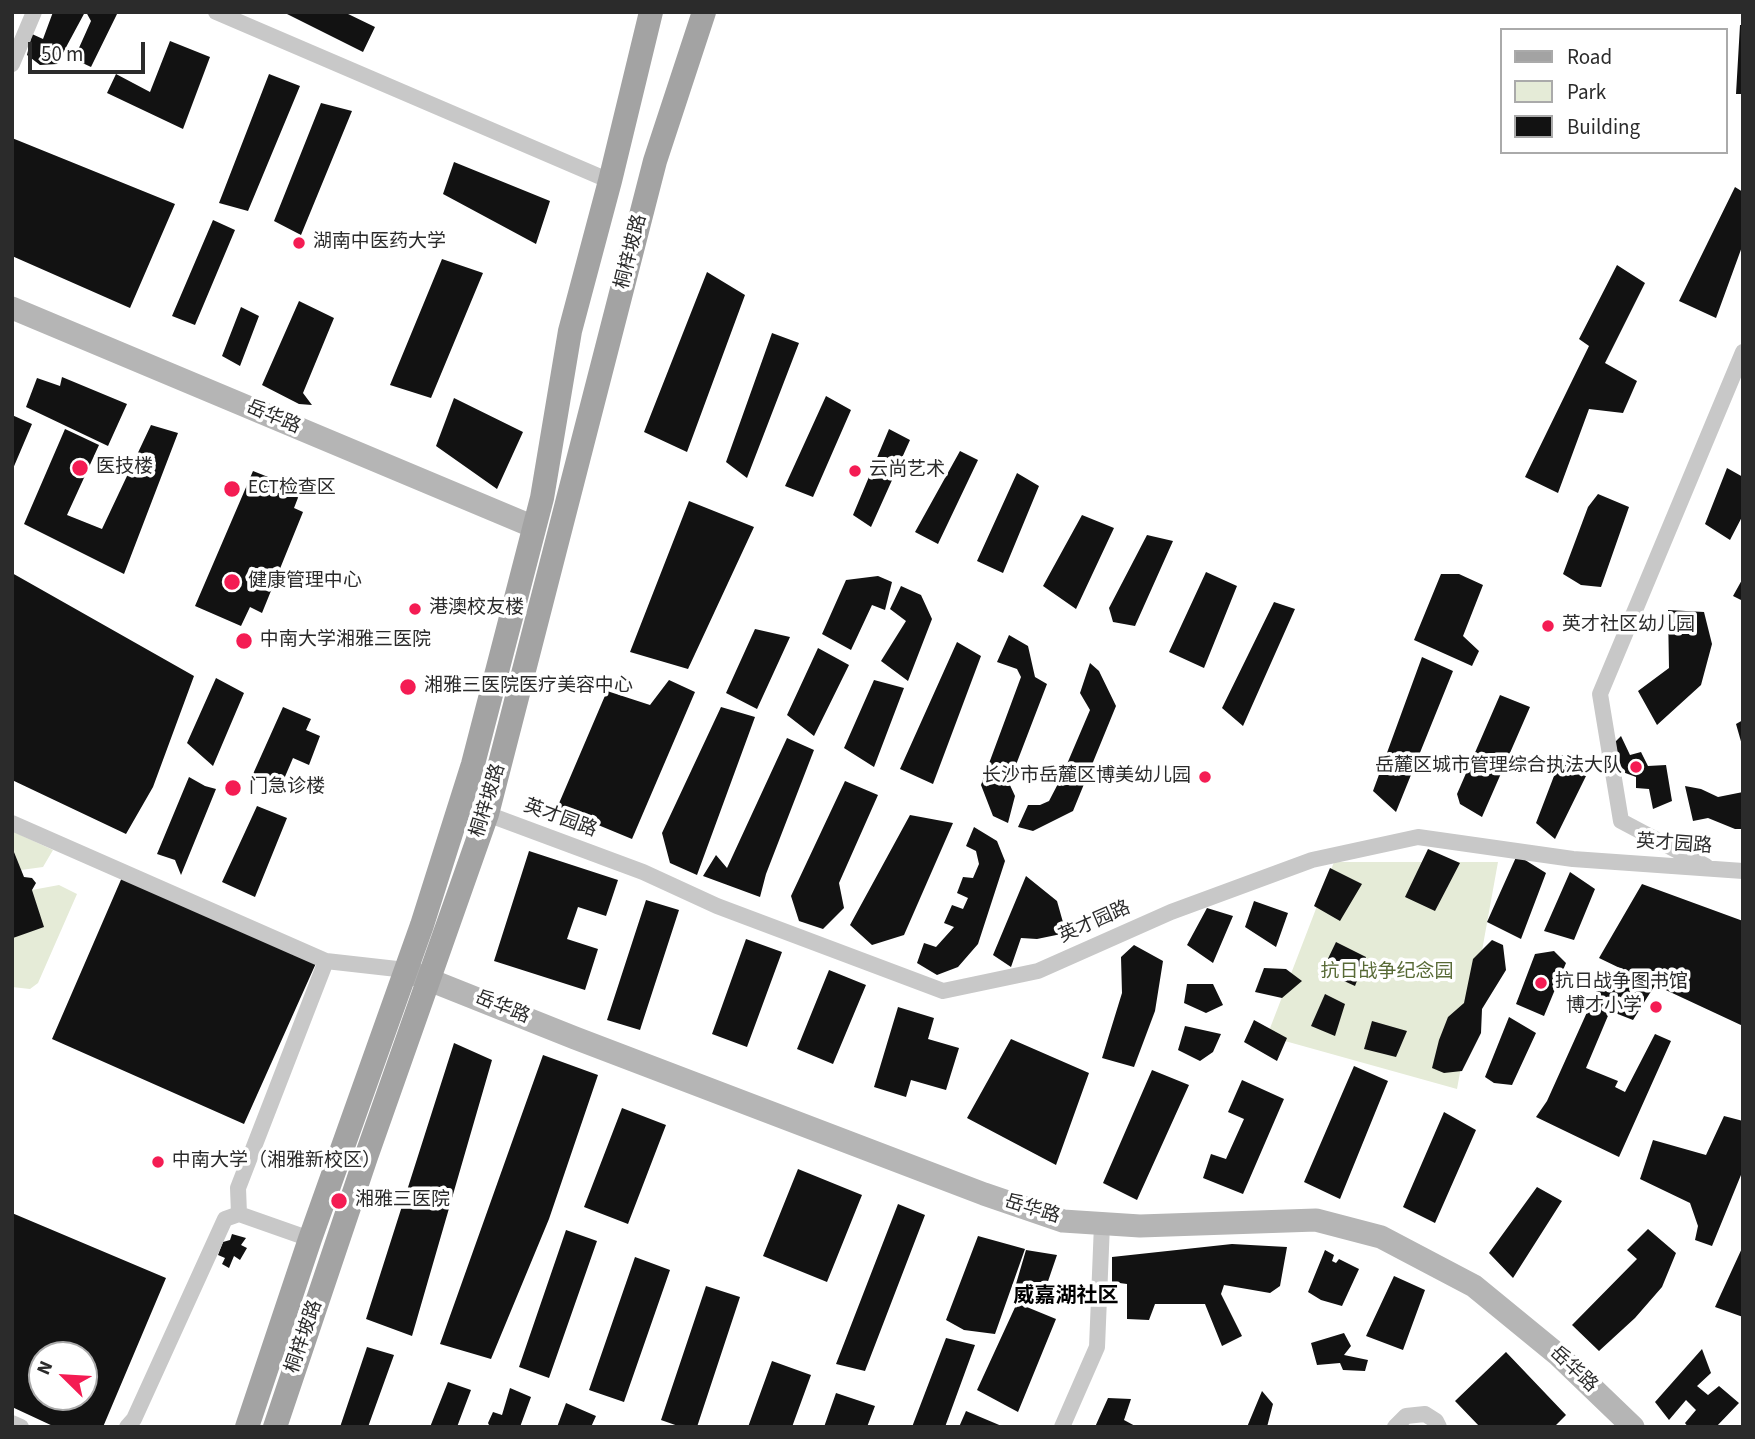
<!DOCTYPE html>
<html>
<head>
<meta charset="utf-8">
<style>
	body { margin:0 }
	#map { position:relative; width:1755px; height:1439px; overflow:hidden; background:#fff; font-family:"Source Sans 3",sans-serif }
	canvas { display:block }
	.frame { position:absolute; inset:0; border:14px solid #2b2b2b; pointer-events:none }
	.legend { position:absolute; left:1500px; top:28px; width:228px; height:126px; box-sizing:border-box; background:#fff; border:2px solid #aaa; margin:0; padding:9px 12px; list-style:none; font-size:21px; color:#2b2b2b }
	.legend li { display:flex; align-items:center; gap:14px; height:35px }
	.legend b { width:35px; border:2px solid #aaa }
	.north { position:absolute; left:28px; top:1341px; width:70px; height:70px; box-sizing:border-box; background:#fff; border:2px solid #aaa; border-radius:50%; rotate:294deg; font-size:19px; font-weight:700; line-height:28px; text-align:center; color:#2b2b2b }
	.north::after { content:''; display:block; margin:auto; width:24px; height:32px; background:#f41c53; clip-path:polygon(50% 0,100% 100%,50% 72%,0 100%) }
	.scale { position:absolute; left:28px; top:42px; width:117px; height:32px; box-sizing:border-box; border:4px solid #2b2b2b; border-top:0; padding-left:9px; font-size:21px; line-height:24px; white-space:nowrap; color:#2b2b2b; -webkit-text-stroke:5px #fff; paint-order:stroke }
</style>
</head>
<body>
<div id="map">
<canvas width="1755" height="1439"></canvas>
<div class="frame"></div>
<ul class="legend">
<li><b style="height:9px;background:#a3a3a3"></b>Road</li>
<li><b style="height:19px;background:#e5ebd7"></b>Park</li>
<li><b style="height:19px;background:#121212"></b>Building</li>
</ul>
<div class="north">N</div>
<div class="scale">50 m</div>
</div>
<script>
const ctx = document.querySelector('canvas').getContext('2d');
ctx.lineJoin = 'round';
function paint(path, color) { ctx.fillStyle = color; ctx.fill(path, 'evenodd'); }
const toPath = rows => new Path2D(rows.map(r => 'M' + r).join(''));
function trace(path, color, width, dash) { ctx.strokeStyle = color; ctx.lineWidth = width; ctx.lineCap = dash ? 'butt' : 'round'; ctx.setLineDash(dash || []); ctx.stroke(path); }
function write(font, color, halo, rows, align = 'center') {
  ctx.font = font + ' "Source Sans 3","Noto Sans SC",sans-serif'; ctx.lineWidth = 7; ctx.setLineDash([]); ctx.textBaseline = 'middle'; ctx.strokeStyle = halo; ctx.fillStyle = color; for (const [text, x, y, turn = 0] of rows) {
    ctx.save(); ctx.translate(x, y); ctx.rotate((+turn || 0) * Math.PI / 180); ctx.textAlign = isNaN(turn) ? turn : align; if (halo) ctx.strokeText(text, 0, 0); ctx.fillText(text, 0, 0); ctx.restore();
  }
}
const green = toPath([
	[12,831,53,850,43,867,21,870,12,847],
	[1334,862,1498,862,1457,1089,1267,1036],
	[59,885,77,894,38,983,30,989,12,987,12,936,43,927,32,890]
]);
const building = toPath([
	[53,12,85,12,57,64,40,65,27,55,32,34,43,39],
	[86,12,118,12,91,67,74,59,91,21],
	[283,12,344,12,375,27,363,52],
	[1740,25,1743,25,1743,94,1736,94],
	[170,41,210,57,183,129,107,93,116,74,150,92],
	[269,74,300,86,248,211,219,203],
	[321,103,352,111,301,235,274,221],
	[12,138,175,204,130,308,12,256],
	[454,162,550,201,536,244,443,194],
	[1735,187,1743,192,1743,244,1716,318,1679,301],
	[213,220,235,230,195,325,172,316],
	[442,259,483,273,431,398,390,385],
	[1617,265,1645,283,1605,363,1637,381,1623,413,1589,409,1558,493,1525,477,1589,346,1579,339],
	[707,272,745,295,687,452,644,432],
	[299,301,334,318,303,393,312,405,299,404,262,385],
	[241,307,259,316,240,366,222,356],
	[772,333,799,343,747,478,726,462],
	[62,377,127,404,108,446,26,407,37,378,60,386],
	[826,396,851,410,813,497,785,486],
	[454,398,523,432,497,489,436,446],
	[12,415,32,424,12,471],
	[151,425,178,433,124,574,24,524,65,429,99,445,67,515,102,529],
	[889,429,910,440,871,527,853,515],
	[960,451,978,460,938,544,915,532],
	[1727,468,1743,477,1743,515,1730,540,1705,524],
	[253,471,301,490,294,508,303,512,262,613,250,607,241,626,195,606],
	[1017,473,1039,486,1003,573,977,561],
	[1598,494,1629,507,1601,587,1581,585,1563,574,1588,507],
	[689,501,754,527,688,669,630,652],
	[1082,515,1114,528,1076,609,1043,586],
	[1147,535,1173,541,1135,626,1113,622,1109,608],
	[1206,572,1237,586,1204,668,1169,652],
	[12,573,194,676,153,787,126,834,12,780],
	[1441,574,1459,574,1483,585,1463,636,1479,651,1472,666,1414,640],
	[878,576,892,582,885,610,872,605,851,650,822,634,846,580],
	[1743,578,1743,601,1733,596],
	[901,586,921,595,932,619,908,681,881,661,906,621,890,609],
	[1274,602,1295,609,1243,726,1222,708],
	[1668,610,1704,612,1712,644,1701,685,1657,725,1638,691,1669,668],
	[755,629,790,637,757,709,726,693],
	[1009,635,1028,646,1035,677,1047,684,1009,783,1015,796,1008,823,993,816,981,785,1021,677,1017,669,997,662],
	[957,642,981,656,933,784,900,769],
	[818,648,849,665,814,736,787,715],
	[1422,657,1453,671,1396,812,1373,791],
	[1090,663,1099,671,1116,706,1073,811,1033,831,1018,827,1028,805,1040,805,1049,801,1061,778,1090,710,1080,693],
	[216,678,244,693,213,766,187,743],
	[669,680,695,692,632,839,557,808,607,691,650,705],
	[874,680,904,688,874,767,844,748],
	[1500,695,1530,707,1482,817,1460,804,1457,794],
	[283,707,311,719,306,730,320,736,309,765,293,758,281,786,253,774],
	[721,707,755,717,697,875,670,863,662,833],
	[1743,720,1743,745,1742,745,1736,724],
	[1621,736,1630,755,1641,752,1648,766,1666,765,1672,801,1653,809,1649,789,1636,788,1636,777,1620,771,1614,743],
	[787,738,814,750,766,874,760,897,703,876,716,855,727,868],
	[1562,755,1586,776,1555,839,1536,823],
	[189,777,205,786,216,789,181,875,175,860,157,854],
	[845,781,878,795,839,883,844,908,823,929,799,921,791,896],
	[1685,786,1701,789,1718,797,1743,792,1743,829,1735,829,1708,818,1693,821],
	[257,806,287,818,255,897,222,882],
	[910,815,953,823,904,935,872,945,850,925],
	[974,827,997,841,1005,861,978,944,958,967,937,975,917,963,924,943,936,947,954,927,944,923,952,905,963,909,968,898,957,893,963,877,973,878,979,864,976,851,966,846],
	[12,847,24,877,32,878,36,883,32,890,44,927,13,938],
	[1428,849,1460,863,1435,911,1405,897],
	[529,851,618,880,606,916,578,907,567,939,598,949,585,990,494,961],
	[1517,855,1546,873,1521,939,1487,922],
	[1330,868,1362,884,1340,921,1314,906],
	[1570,872,1595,889,1574,940,1544,931],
	[123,875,317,961,244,1124,52,1039],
	[1026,876,1057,901,1066,933,1037,939,1021,938,1011,967,993,955],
	[1642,884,1743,921,1743,1026,1655,985,1633,1020,1610,1011,1586,1068,1618,1081,1615,1087,1625,1092,1655,1034,1671,1041,1619,1157,1536,1117,1547,1101,1606,970,1655,985,1599,958],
	[646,900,679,910,640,1030,607,1020],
	[1254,901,1288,913,1276,947,1245,927],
	[1207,908,1233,916,1213,963,1187,945],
	[746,939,782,952,747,1047,712,1034],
	[1492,940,1503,945,1506,970,1482,1009,1481,1033,1462,1071,1444,1073,1432,1068,1439,1040,1448,1017,1464,1003,1473,959],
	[1336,942,1366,957,1355,986,1322,971],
	[1134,945,1163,961,1155,1011,1134,1067,1102,1058,1122,993,1121,957],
	[1554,951,1566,963,1544,1016,1516,1004,1535,954],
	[1264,968,1286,969,1302,981,1282,998,1255,992],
	[829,970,866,985,833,1064,797,1049],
	[1187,984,1213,984,1223,1005,1206,1013,1184,1003],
	[1325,994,1345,1004,1335,1036,1311,1026],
	[898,1007,934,1018,928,1039,959,1048,946,1090,911,1080,906,1097,874,1087],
	[1509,1017,1536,1033,1512,1085,1494,1083,1485,1077],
	[1254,1020,1287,1038,1277,1061,1244,1042],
	[1372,1021,1407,1031,1396,1057,1364,1049],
	[1185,1026,1221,1034,1213,1052,1200,1061,1178,1050],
	[1011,1039,1089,1073,1056,1165,967,1118],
	[454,1043,492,1060,412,1336,366,1319],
	[543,1055,598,1075,549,1219,491,1359,440,1344],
	[1354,1066,1388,1081,1340,1199,1304,1182],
	[1152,1070,1189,1085,1137,1200,1103,1183],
	[1242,1080,1284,1099,1243,1194,1203,1178,1211,1154,1226,1159,1244,1119,1228,1112],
	[622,1108,666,1125,628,1224,584,1207],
	[1444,1112,1476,1130,1435,1223,1403,1207],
	[1724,1116,1743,1121,1743,1170,1712,1246,1695,1240,1698,1226,1690,1203,1640,1179,1653,1140,1706,1155],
	[798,1169,862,1195,827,1282,763,1256],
	[1537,1187,1562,1201,1513,1278,1489,1253],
	[898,1204,925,1215,865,1371,836,1364],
	[12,1213,166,1278,103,1427,55,1427,12,1407],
	[42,1355,84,1355,84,1397,42,1397],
	[1648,1229,1676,1253,1662,1287,1635,1318,1599,1351,1572,1325,1637,1259,1627,1250],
	[566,1230,597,1241,549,1378,519,1367],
	[232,1234,246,1238,241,1245,247,1248,240,1260,234,1256,229,1268,222,1264,225,1258,218,1255,223,1242,230,1240],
	[978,1236,1025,1249,995,1334,964,1330,946,1320],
	[1232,1244,1287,1247,1280,1286,1270,1293,1224,1285,1221,1294,1242,1336,1222,1346,1205,1304,1155,1304,1149,1320,1127,1319,1127,1284,1112,1282,1112,1257],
	[1743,1246,1743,1317,1715,1307],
	[1026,1250,1057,1255,1044,1293,1016,1284],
	[1325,1250,1334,1255,1332,1261,1336,1263,1339,1259,1359,1269,1342,1306,1321,1300,1308,1292],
	[635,1257,670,1270,624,1402,589,1390],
	[1394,1276,1425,1290,1403,1350,1366,1336],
	[706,1286,740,1297,697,1427,681,1427,661,1420],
	[1017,1303,1056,1319,1018,1412,977,1390],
	[1344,1333,1351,1346,1344,1355,1368,1360,1365,1371,1343,1370,1340,1363,1317,1365,1311,1343],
	[946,1338,975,1345,945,1427,912,1427],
	[367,1347,394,1355,368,1427,340,1427],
	[1702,1349,1711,1373,1697,1386,1708,1395,1719,1386,1739,1403,1716,1427,1688,1427,1685,1423,1696,1410,1686,1400,1669,1420,1655,1402],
	[1506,1352,1566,1415,1554,1427,1480,1427,1455,1401],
	[772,1361,811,1375,792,1427,748,1427],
	[448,1382,471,1390,457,1427,430,1427],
	[510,1388,531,1397,520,1427,490,1427,488,1423,493,1412,502,1415],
	[1262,1391,1273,1404,1267,1427,1247,1427],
	[836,1393,875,1406,867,1427,824,1427],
	[1108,1398,1131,1399,1124,1420,1137,1427,1095,1427],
	[566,1403,596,1416,591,1427,557,1427],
	[966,1411,1004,1427,959,1427]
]);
const street = toPath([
	[216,12,610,181],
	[12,64,34,12],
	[487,814,643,872,717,906,943,991,1038,971,1171,912,1312,860,1418,837,1573,859,1743,871],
	[12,823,326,961,406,970],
	[1706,866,1621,821,1600,694,1743,352],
	[239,1214,238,1188,326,961],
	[12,1423,21,1427],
	[127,1427,134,1419,225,1219,239,1214,310,1239],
	[1062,1427,1097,1347,1102,1224],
	[1395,1427,1406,1416,1425,1414,1436,1421,1439,1427]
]);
const secondary = toPath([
	[12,308,534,527],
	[412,973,575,1038,984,1194,1063,1221,1140,1226,1316,1220,1381,1237,1474,1286,1557,1354,1633,1427]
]);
const primary = toPath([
	[247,1427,310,1239,422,925,473,764,542,498,570,331,610,181,651,12],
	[275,1427,366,1157,487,814,655,161,704,12]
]);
const markers = [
	[299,243,7,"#f41c53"],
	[80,468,9,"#f41c53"],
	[855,471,7,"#f41c53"],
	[232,489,9,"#f41c53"],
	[232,582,9,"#f41c53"],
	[415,609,7,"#f41c53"],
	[1548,626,7,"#f41c53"],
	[244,641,9,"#f41c53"],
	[408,687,9,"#f41c53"],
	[1636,767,7,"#f41c53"],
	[1205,777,7,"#f41c53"],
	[233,788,9,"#f41c53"],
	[1541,983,7,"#f41c53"],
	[1656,1007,7,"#f41c53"],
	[158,1162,7,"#f41c53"],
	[339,1201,9,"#f41c53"]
];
const poiNames = [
	["湖南中医药大学",313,243],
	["医技楼",96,468],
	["云尚艺术",869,471],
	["ECT检查区",248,489],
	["健康管理中心",248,582],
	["港澳校友楼",429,609],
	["英才社区幼儿园",1562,626],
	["中南大学湘雅三医院",260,641],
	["湘雅三医院医疗美容中心",424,687],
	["岳麓区城市管理综合执法大队",1622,767,"right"],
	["长沙市岳麓区博美幼儿园",1191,777,"right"],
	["门急诊楼",249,788],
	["抗日战争图书馆",1555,983],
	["博才小学",1642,1007,"right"],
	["中南大学（湘雅新校区）",172,1162],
	["湘雅三医院",355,1201]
];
const streetNames = [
	["桐梓坡路",632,252,-76],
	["岳华路",273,418,23],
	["桐梓坡路",489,801,-73],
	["英才园路",560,819,20],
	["英才园路",1674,845,4],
	["英才园路",1095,923,-24],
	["岳华路",502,1008,22],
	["岳华路",1032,1210,17],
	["桐梓坡路",305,1337,-71],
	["岳华路",1573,1370,43]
];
const parkNames = [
	["抗日战争纪念园",1387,973]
];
const neighbourhoodNames = [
	["威嘉湖社区",1066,1297]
];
paint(green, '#e5ebd7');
paint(building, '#121212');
trace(street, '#c8c8c8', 16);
trace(secondary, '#b5b5b5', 23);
trace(primary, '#a3a3a3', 24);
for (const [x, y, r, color] of markers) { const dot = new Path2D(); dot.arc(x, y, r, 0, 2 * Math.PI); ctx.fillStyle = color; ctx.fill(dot); trace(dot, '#fff', 2.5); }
write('19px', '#2b2b2b', '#fff', poiNames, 'left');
write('19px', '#2b2b2b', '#fff', streetNames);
write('19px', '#586a36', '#fff', parkNames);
write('bold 21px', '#000', '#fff', neighbourhoodNames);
</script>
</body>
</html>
